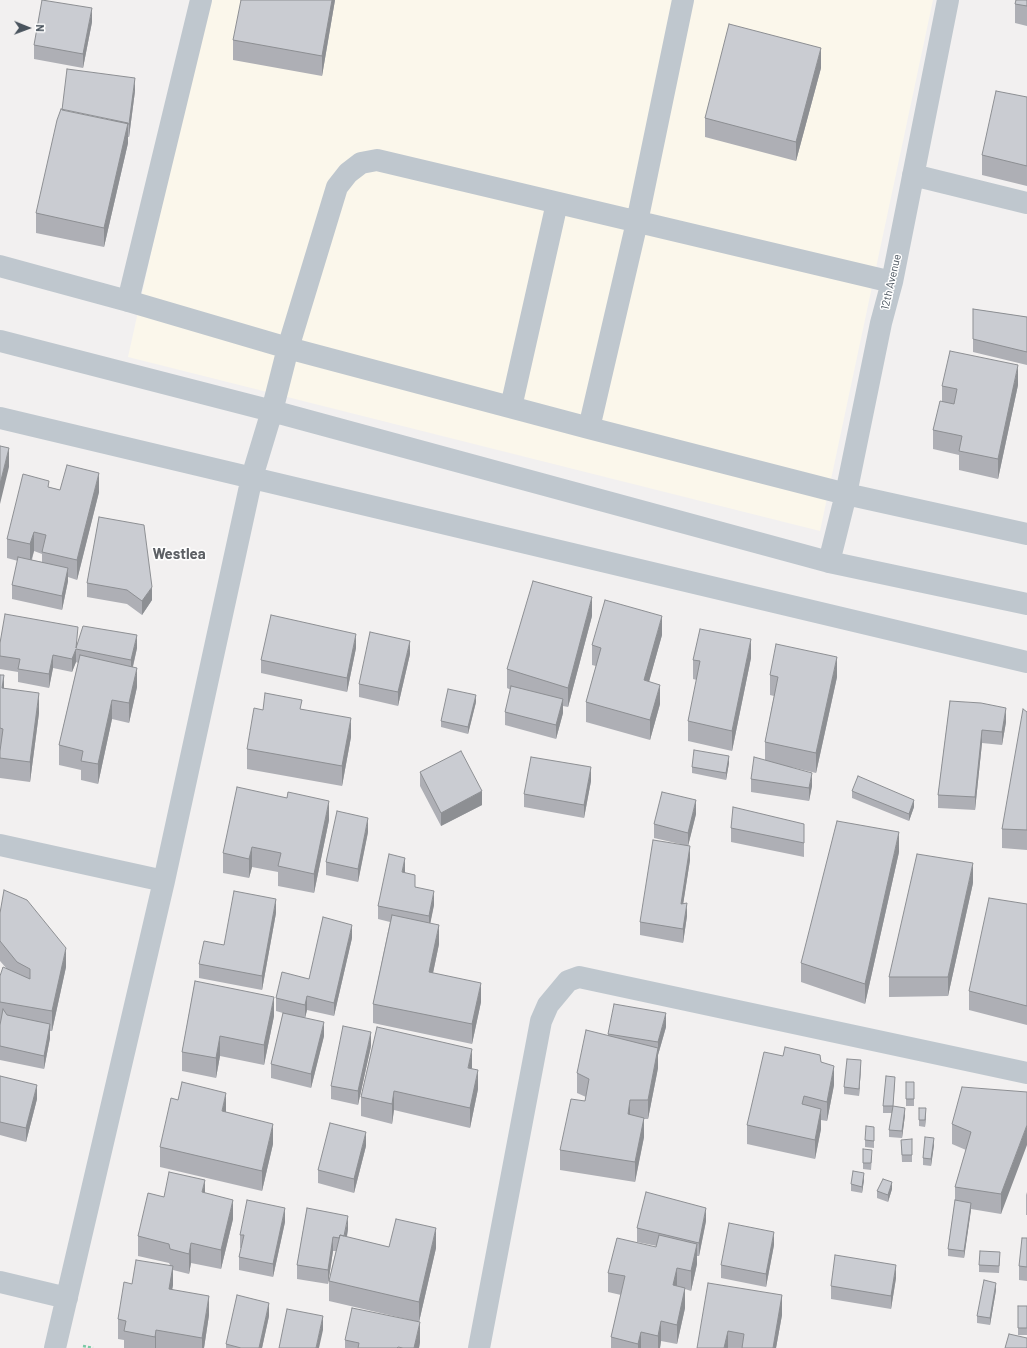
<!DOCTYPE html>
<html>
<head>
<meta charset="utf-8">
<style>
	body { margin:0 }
	#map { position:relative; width:1027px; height:1348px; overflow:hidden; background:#f2f0f0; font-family:Barlow,sans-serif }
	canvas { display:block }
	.north { position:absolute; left:8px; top:8px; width:40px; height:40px; -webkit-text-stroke:3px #fff; paint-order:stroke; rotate:91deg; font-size:11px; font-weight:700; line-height:16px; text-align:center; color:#49535d }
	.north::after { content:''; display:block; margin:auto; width:14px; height:18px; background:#49535d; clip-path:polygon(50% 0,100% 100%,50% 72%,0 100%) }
</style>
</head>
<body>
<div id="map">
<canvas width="1027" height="1348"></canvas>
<div class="north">N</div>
</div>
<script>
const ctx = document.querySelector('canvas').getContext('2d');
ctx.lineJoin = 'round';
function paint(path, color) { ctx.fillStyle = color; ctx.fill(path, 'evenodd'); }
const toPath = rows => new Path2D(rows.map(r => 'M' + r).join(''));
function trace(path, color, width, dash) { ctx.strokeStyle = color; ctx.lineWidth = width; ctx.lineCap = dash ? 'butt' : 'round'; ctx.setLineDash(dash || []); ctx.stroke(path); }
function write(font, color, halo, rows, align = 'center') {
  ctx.font = font + ' Barlow,sans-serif'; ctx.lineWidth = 3; ctx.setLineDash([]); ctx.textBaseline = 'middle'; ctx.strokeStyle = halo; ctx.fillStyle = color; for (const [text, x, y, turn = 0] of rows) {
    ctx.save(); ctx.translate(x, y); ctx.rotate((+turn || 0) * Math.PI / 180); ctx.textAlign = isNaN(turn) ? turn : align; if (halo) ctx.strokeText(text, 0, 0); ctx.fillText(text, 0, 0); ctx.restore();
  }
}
const commercial = toPath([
	[207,0,933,0,820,531,128,357]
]);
const path = toPath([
	[83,1346,93,1348]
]);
const minor = toPath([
	[913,175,1027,203],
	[0,266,128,301,288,348,589,428,846,494,1027,534],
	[128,301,201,0],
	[0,341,272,411,829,562,1027,604],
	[511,407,557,203],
	[0,418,1027,662],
	[589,428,637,222,683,0],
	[829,562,846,494,881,323,892,282,948,0],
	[0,845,164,881],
	[0,1282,67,1298],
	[55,1348,164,881,252,477,272,411,288,348,337,187,348,173,361,163,377,160,892,282],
	[479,1348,541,1021,548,1005,568,981,579,977,1027,1073]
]);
const wall = toPath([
	[335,0,322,76,233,60,233,40],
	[1027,0,1027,26,1015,23,1015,4],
	[92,22,83,68,34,59,34,45],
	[821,68,796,161,705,137,705,118],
	[135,91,129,137,128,137,128,143,104,247,36,233,36,213],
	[1027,97,1027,186,982,175,982,155],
	[973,309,1027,317,1027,365,973,352],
	[1018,385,998,479,959,470,959,455,933,449,933,430,942,401,942,386],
	[49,487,60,490,99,492,77,580,68,577,68,581,62,610,12,599,12,585,18,561,7,558,7,539],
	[34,551,42,554,42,562,32,560],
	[99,517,152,600,142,615,127,604,87,597,87,583],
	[592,616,568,707,563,706,563,713,556,739,505,725,505,712,511,690,507,688,507,669],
	[662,635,649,681,660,704,650,740,586,722,586,702,596,666,592,665,592,645],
	[0,643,77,644,137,648,133,667,137,687,129,723,112,719,98,784,81,780,81,770,59,765,59,745,78,663,76,662,72,672,53,668,49,688,18,682,18,672,0,669],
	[356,648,347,692,261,673,261,660],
	[410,654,398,706,359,697,359,684],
	[751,658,732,751,688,741,688,721,697,680,693,679,693,660],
	[0,675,4,688,39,713,30,782,0,778],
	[770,675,837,677,816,773,791,767,812,786,809,801,751,792,751,779,765,760,765,742,774,696,770,695],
	[950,701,1006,722,1002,745,982,743,975,810,938,808,938,795],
	[476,702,468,734,441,727,441,721],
	[302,709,351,737,342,786,247,769,247,749,263,710],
	[1027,712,1027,850,1002,848,1002,829],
	[729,763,726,780,692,773,692,767],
	[420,772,482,805,441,826,420,786],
	[591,781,584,818,524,807,524,794],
	[852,791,914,807,909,821,852,798],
	[696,814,688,846,690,860,683,904,687,916,683,943,640,935,640,922,680,844,654,838,654,824],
	[329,820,314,893,278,886,278,872,252,867,249,878,223,873,223,853],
	[804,824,804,857,731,842,731,828],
	[368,832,358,882,326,875,326,862],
	[899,852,865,1004,801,982,801,963],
	[405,872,415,887,434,905,430,923,439,944,433,973,481,1002,472,1044,373,1023,373,1004,390,922,378,919,378,906],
	[973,883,948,996,889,997,889,977],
	[1027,904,1027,1025,969,1010,969,991],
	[0,913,66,967,52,1031,50,1031,50,1038,44,1069,0,1060,0,1025,1,1022,0,1022,0,976,7,969,0,961],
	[276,913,262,990,199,978,199,964,224,945],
	[352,938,334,1016,307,1010,305,1018,324,1036,311,1088,271,1078,271,1064,283,1013,276,1011,276,998,309,979],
	[195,981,274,1016,264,1065,220,1056,216,1078,182,1071,182,1052],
	[666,1027,658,1055,658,1068,648,1119,644,1119,644,1137,635,1182,560,1170,560,1150,585,1101,586,1097,577,1093,577,1073,608,1036,608,1034],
	[371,1046,358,1105,331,1099,331,1086],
	[821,1062,834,1085,827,1121,821,1120,821,1129,815,1159,747,1144,747,1125],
	[861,1067,859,1096,844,1094,844,1087],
	[472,1068,478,1089,470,1128,394,1110,392,1124,361,1116,361,1097],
	[0,1076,37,1099,26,1142,0,1135],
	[906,1082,914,1082,914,1106,906,1106],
	[895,1083,893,1106,905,1115,902,1138,889,1137,889,1130,892,1113,883,1113,883,1106],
	[1027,1092,1001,1214,971,1209,964,1258,948,1256,948,1249,955,1200,955,1187,966,1150,952,1144,952,1124],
	[226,1112,273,1144,262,1191,160,1167,160,1147],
	[926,1115,925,1127,919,1126,919,1120],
	[874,1133,874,1148,865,1147,865,1140],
	[901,1140,912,1155,912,1162,902,1162],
	[934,1145,931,1166,923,1165,923,1158],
	[366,1146,354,1193,318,1183,318,1170],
	[872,1157,871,1170,863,1169,863,1163],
	[864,1180,862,1193,851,1191,851,1184],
	[892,1189,888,1202,877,1198,877,1191],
	[1027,1192,1027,1215,1026,1215,1026,1195],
	[205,1193,233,1219,221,1269,191,1263,189,1274,173,1270,173,1285,172,1289,209,1315,204,1348,124,1348,124,1340,118,1339,118,1319,132,1284,170,1265,169,1263,138,1256,138,1236,164,1197],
	[307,1208,348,1229,347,1237,389,1247,436,1248,419,1322,329,1301,329,1281,336,1251,333,1251,328,1284,297,1279,297,1265],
	[706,1221,699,1256,697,1256,697,1264,691,1291,685,1289,685,1308,677,1344,661,1341,660,1348,611,1348,611,1337,621,1295,608,1292,608,1273,656,1247,657,1246,637,1242,637,1228],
	[285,1222,273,1277,239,1270,239,1257,241,1248,240,1248,240,1235],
	[1027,1238,1027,1281,1019,1280,1019,1266],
	[774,1245,766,1287,721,1278,721,1265],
	[1000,1259,999,1273,979,1272,979,1265],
	[896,1278,891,1309,831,1299,831,1286],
	[996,1290,990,1325,977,1323,977,1316],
	[782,1295,782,1315,776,1348,697,1348],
	[1018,1306,1027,1306,1027,1335,1018,1335],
	[269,1316,262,1348,226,1348,226,1344],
	[345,1340,420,1342,419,1348,345,1348]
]);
const shadedWall = toPath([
	[332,0,335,0,322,76,322,56],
	[92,8,92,22,83,68,83,54],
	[821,48,821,68,796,161,796,142],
	[135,78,135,91,129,137,129,124],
	[128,123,128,143,104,247,104,228],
	[1018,365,1018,385,998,479,998,459],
	[9,448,9,467,0,504,0,484],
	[99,473,99,492,77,580,77,560],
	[34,532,34,551,30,564,30,544],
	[68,568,68,581,62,610,62,596],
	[152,587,152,600,142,615,142,601],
	[592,597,592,616,568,707,568,688],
	[662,616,662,635,644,700,644,680],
	[356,634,356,648,347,692,347,678],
	[137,635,137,648,131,674,131,660],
	[751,639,751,658,732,751,732,731],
	[410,641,410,654,398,706,398,692],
	[76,649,76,662,72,672,72,659],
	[53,655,53,668,49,688,49,674],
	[837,657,837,677,816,773,816,753],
	[137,668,137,687,129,723,129,703],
	[4,675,4,695,2,688],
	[660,685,660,704,650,740,650,720],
	[39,693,39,713,30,782,30,762],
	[476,695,476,702,468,734,468,727],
	[563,699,563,713,556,739,556,725],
	[112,700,112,719,98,784,98,764],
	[1006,708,1006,722,1002,745,1002,732],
	[351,718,351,737,342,786,342,766],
	[982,730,982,743,975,810,975,797],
	[729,756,729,763,726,780,726,773],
	[591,767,591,781,584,818,584,805],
	[812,773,812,786,809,801,809,788],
	[482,791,482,805,441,826,441,813],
	[696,800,696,814,688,846,688,833],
	[914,800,914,807,909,821,909,814],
	[329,801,329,820,314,893,314,874],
	[368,818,368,832,358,882,358,869],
	[899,832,899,852,865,1004,865,984],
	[690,846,690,860,681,918,681,904],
	[252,847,252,867,249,878,249,859],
	[405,858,405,872,402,885,402,872],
	[973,863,973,883,948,996,948,977],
	[434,891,434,905,429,930,429,916],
	[276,899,276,913,262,990,262,976],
	[687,903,687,916,683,943,683,929],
	[352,925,352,938,334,1016,334,1003],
	[439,925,439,944,429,992,429,972],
	[66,948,66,967,52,1031,52,1011],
	[481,983,481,1002,472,1044,472,1024],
	[307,996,307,1010,305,1018,305,1005],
	[274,997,274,1016,264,1065,264,1045],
	[666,1013,666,1027,658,1055,658,1068,648,1119,648,1100,658,1049,658,1042],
	[324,1022,324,1036,311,1088,311,1074],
	[50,1024,50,1038,44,1069,44,1056],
	[371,1032,371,1046,358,1105,358,1091],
	[220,1036,220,1056,216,1078,216,1058],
	[472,1049,472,1068,468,1068],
	[861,1060,861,1067,859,1096,859,1089],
	[834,1066,834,1085,827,1121,827,1102],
	[478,1070,478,1089,470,1128,470,1108],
	[37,1085,37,1099,26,1142,26,1128],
	[394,1091,394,1110,392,1124,392,1104],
	[226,1093,226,1113,222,1111],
	[630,1100,630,1119,628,1114],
	[905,1108,905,1115,902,1138,902,1131],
	[926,1108,926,1115,925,1127,925,1120],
	[821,1109,821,1129,815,1159,815,1140],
	[644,1118,644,1137,635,1182,635,1162],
	[273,1124,273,1144,262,1191,262,1171],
	[1027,1125,1027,1145,1001,1214,1001,1194],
	[366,1132,366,1146,354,1193,354,1179],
	[934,1138,934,1145,931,1166,931,1159],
	[864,1173,864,1180,862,1193,862,1187],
	[205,1180,205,1200,202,1192],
	[892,1182,892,1189,888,1202,888,1195],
	[233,1200,233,1219,221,1269,221,1250],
	[971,1203,971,1210,964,1258,964,1251],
	[285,1208,285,1222,273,1277,273,1264],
	[706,1208,706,1221,699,1256,699,1243],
	[348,1216,348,1229,344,1252,344,1239],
	[436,1228,436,1248,419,1322,419,1302],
	[774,1232,774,1245,766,1287,766,1274],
	[333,1237,333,1251,328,1284,328,1270],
	[191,1243,191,1263,189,1274,189,1254],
	[697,1244,697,1264,691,1291,691,1271],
	[896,1265,896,1278,891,1309,891,1296],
	[173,1266,173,1285,169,1308,169,1289],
	[677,1268,677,1287,673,1285],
	[996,1283,996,1290,990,1325,990,1318],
	[685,1288,685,1308,677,1344,677,1325],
	[782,1295,782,1315,776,1348,773,1348],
	[209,1296,209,1315,204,1348,202,1348,202,1338],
	[269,1303,269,1316,262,1348,259,1348],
	[323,1316,323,1330,319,1348,316,1348],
	[661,1321,661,1341,660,1348,658,1348,658,1336],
	[420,1322,420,1342,419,1348,414,1348],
	[156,1330,156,1348,155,1348,155,1337],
	[728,1331,728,1348,724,1348],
	[641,1332,641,1348,638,1348,638,1344]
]);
const building = toPath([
	[42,0,92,8,83,54,34,45,42,0],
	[241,0,332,0,322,56,233,40,241,0],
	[1016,0,1027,0,1027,6,1015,4,1016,0],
	[729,24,821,48,796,142,705,118,729,24],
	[67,69,135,78,129,124,62,110,67,69],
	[996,91,1027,97,1027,166,982,155,996,91],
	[61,109,128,123,104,228,36,213,57,120,61,109],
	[973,309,1027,317,1027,352,973,339,973,309],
	[950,351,1018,365,998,459,959,451,962,436,933,430,940,401,954,404,957,389,942,386,950,351],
	[0,446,9,448,0,484,0,446],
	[67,465,99,473,77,560,42,552,46,535,34,532,30,544,7,539,23,474,49,481,48,487,60,490,67,465],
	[99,517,144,525,152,587,142,601,127,590,87,583,99,517],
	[18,557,68,568,62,596,12,585,18,557],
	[533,581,592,597,568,688,507,669,533,581],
	[605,600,662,616,644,680,660,685,650,720,586,702,601,648,592,645,605,600],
	[5,614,78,627,76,648,83,626,137,635,131,660,76,649,72,659,53,655,49,674,18,669,20,659,0,656,0,643,5,614],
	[271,615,356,634,347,678,261,660,271,615],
	[700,629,751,639,732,731,688,721,700,661,693,660,700,629],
	[370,632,410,641,398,692,359,684,370,632],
	[776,644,837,657,816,753,765,742,778,677,770,675,776,644],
	[80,655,137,668,129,703,112,700,98,764,81,761,83,751,59,745,80,655],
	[0,675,4,675,2,688,39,693,30,762,0,758,0,751,3,729,0,728,0,675],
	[511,686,563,699,556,725,505,712,511,686],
	[448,689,476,695,468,727,441,721,448,689],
	[265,693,302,700,300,709,351,718,342,766,247,749,254,708,263,710,265,693],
	[950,701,981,703,1006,708,1002,732,982,730,975,797,938,795,950,701],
	[1023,709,1027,712,1027,830,1002,829,1023,709],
	[694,750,729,756,726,773,692,767,694,750],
	[461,751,482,791,441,813,420,772,461,751],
	[531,757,591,767,584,805,524,794,531,757],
	[754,757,812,773,809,788,751,779,754,757],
	[858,776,914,800,909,814,852,791,858,776],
	[237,787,287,798,288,792,329,801,314,874,278,866,281,853,252,847,249,859,223,853,237,787],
	[662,792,696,800,688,833,654,824,662,792],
	[733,807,804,824,804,843,731,828,733,807],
	[337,811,368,818,358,869,326,862,337,811],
	[837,821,899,832,865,984,801,963,837,821],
	[653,840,690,846,681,904,687,903,683,929,640,922,653,840],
	[389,854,405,858,402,872,415,875,415,887,434,891,429,916,378,906,389,854],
	[917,854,973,863,948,977,889,977,917,854],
	[4,890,27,900,66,948,52,1011,0,1002,0,976,3,967,30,979,30,969,17,962,0,941,0,913,4,890],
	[234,891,276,899,262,976,199,964,204,941,224,945,234,891],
	[989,898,1027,904,1027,1006,969,991,989,898],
	[392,915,439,925,429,972,481,983,472,1024,373,1004,392,915],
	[323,917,352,925,334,1003,307,996,305,1005,276,998,282,972,309,979,323,917],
	[195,981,274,997,264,1045,220,1036,216,1058,182,1052,195,981],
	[614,1004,666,1013,658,1042,608,1034,614,1004],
	[3,1009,7,1015,50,1024,44,1056,0,1046,0,1025,3,1009],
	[283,1013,324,1022,311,1074,271,1064,283,1013],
	[343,1026,371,1032,358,1091,331,1086,343,1026],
	[377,1027,472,1049,468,1068,478,1070,470,1108,394,1091,392,1104,361,1097,377,1027],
	[586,1030,658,1048,648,1100,630,1100,628,1114,644,1118,635,1162,560,1150,571,1099,585,1101,589,1079,577,1073,586,1030],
	[785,1047,820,1055,821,1062,834,1066,827,1102,804,1096,802,1104,821,1109,815,1140,747,1125,764,1052,783,1056,785,1047],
	[847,1059,861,1060,859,1089,844,1087,847,1059],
	[0,1076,37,1085,26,1128,0,1122,0,1076],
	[886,1076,895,1077,893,1106,905,1108,902,1131,889,1130,893,1106,883,1106,886,1076],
	[182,1082,226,1093,222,1111,273,1124,262,1171,160,1147,171,1098,178,1100,182,1082],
	[906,1082,914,1082,914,1099,906,1099,906,1082],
	[962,1087,1027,1092,1027,1125,1001,1194,955,1187,971,1132,952,1124,962,1087],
	[919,1108,926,1108,925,1120,919,1120,919,1108],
	[330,1123,366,1132,354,1179,318,1170,330,1123],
	[866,1126,874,1127,874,1141,865,1140,866,1126],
	[925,1137,934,1138,931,1159,923,1158,925,1137],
	[912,1139,912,1155,902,1155,901,1140,912,1139],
	[863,1149,872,1150,871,1163,863,1163,863,1149],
	[853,1171,864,1173,862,1187,851,1184,853,1171],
	[169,1172,205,1180,202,1192,233,1200,221,1250,191,1243,189,1254,170,1249,169,1244,138,1236,148,1193,164,1197,169,1172],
	[883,1179,892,1182,888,1195,877,1191,883,1179],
	[646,1192,706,1208,699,1243,637,1228,646,1192],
	[247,1200,285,1208,273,1264,239,1257,244,1235,240,1235,247,1200],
	[955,1200,971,1203,964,1251,948,1249,955,1200],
	[307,1208,348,1216,344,1236,340,1235,339,1238,333,1237,328,1270,297,1265,307,1208],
	[396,1219,436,1228,419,1302,329,1281,340,1235,389,1247,396,1219],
	[729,1223,774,1232,766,1274,721,1265,729,1223],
	[659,1235,697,1244,691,1271,677,1268,673,1285,685,1288,677,1325,661,1321,658,1336,641,1332,638,1344,611,1337,625,1276,608,1273,617,1238,656,1247,659,1235],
	[1022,1238,1027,1238,1027,1267,1019,1266,1022,1238],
	[980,1251,1000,1252,999,1266,979,1265,980,1251],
	[835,1255,896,1265,891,1296,831,1286,835,1255],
	[136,1260,173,1266,169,1289,209,1296,202,1338,156,1330,155,1337,124,1331,126,1321,118,1319,124,1282,132,1284,136,1260],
	[984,1280,996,1283,990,1318,977,1316,984,1280],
	[708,1283,782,1295,773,1348,742,1348,744,1334,728,1331,724,1348,697,1348,708,1283],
	[237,1295,269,1303,259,1348,241,1348,226,1344,237,1295],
	[1018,1306,1027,1306,1027,1328,1018,1328,1018,1306],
	[352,1308,420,1322,414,1348,403,1348,398,1347,397,1348,358,1348,359,1343,345,1340,352,1308],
	[287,1309,323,1316,316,1348,279,1348,287,1309],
	[1009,1334,1027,1338,1027,1348,1005,1348,1009,1334]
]);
const streetNames = [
	["12th Avenue",891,282,-77]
];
const districtNames = [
	["Westlea",179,554]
];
paint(commercial, '#fbf7eb');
trace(path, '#7bc9a5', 2.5, [3, 2]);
trace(minor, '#bfc7ce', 22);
paint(wall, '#aeafb5');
paint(shadedWall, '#8d8f93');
paint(building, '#caccd2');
trace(building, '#8d8f93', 1);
write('11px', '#49535d', '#fff', streetNames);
write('bold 15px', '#5d6065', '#fff', districtNames);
</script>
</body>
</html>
